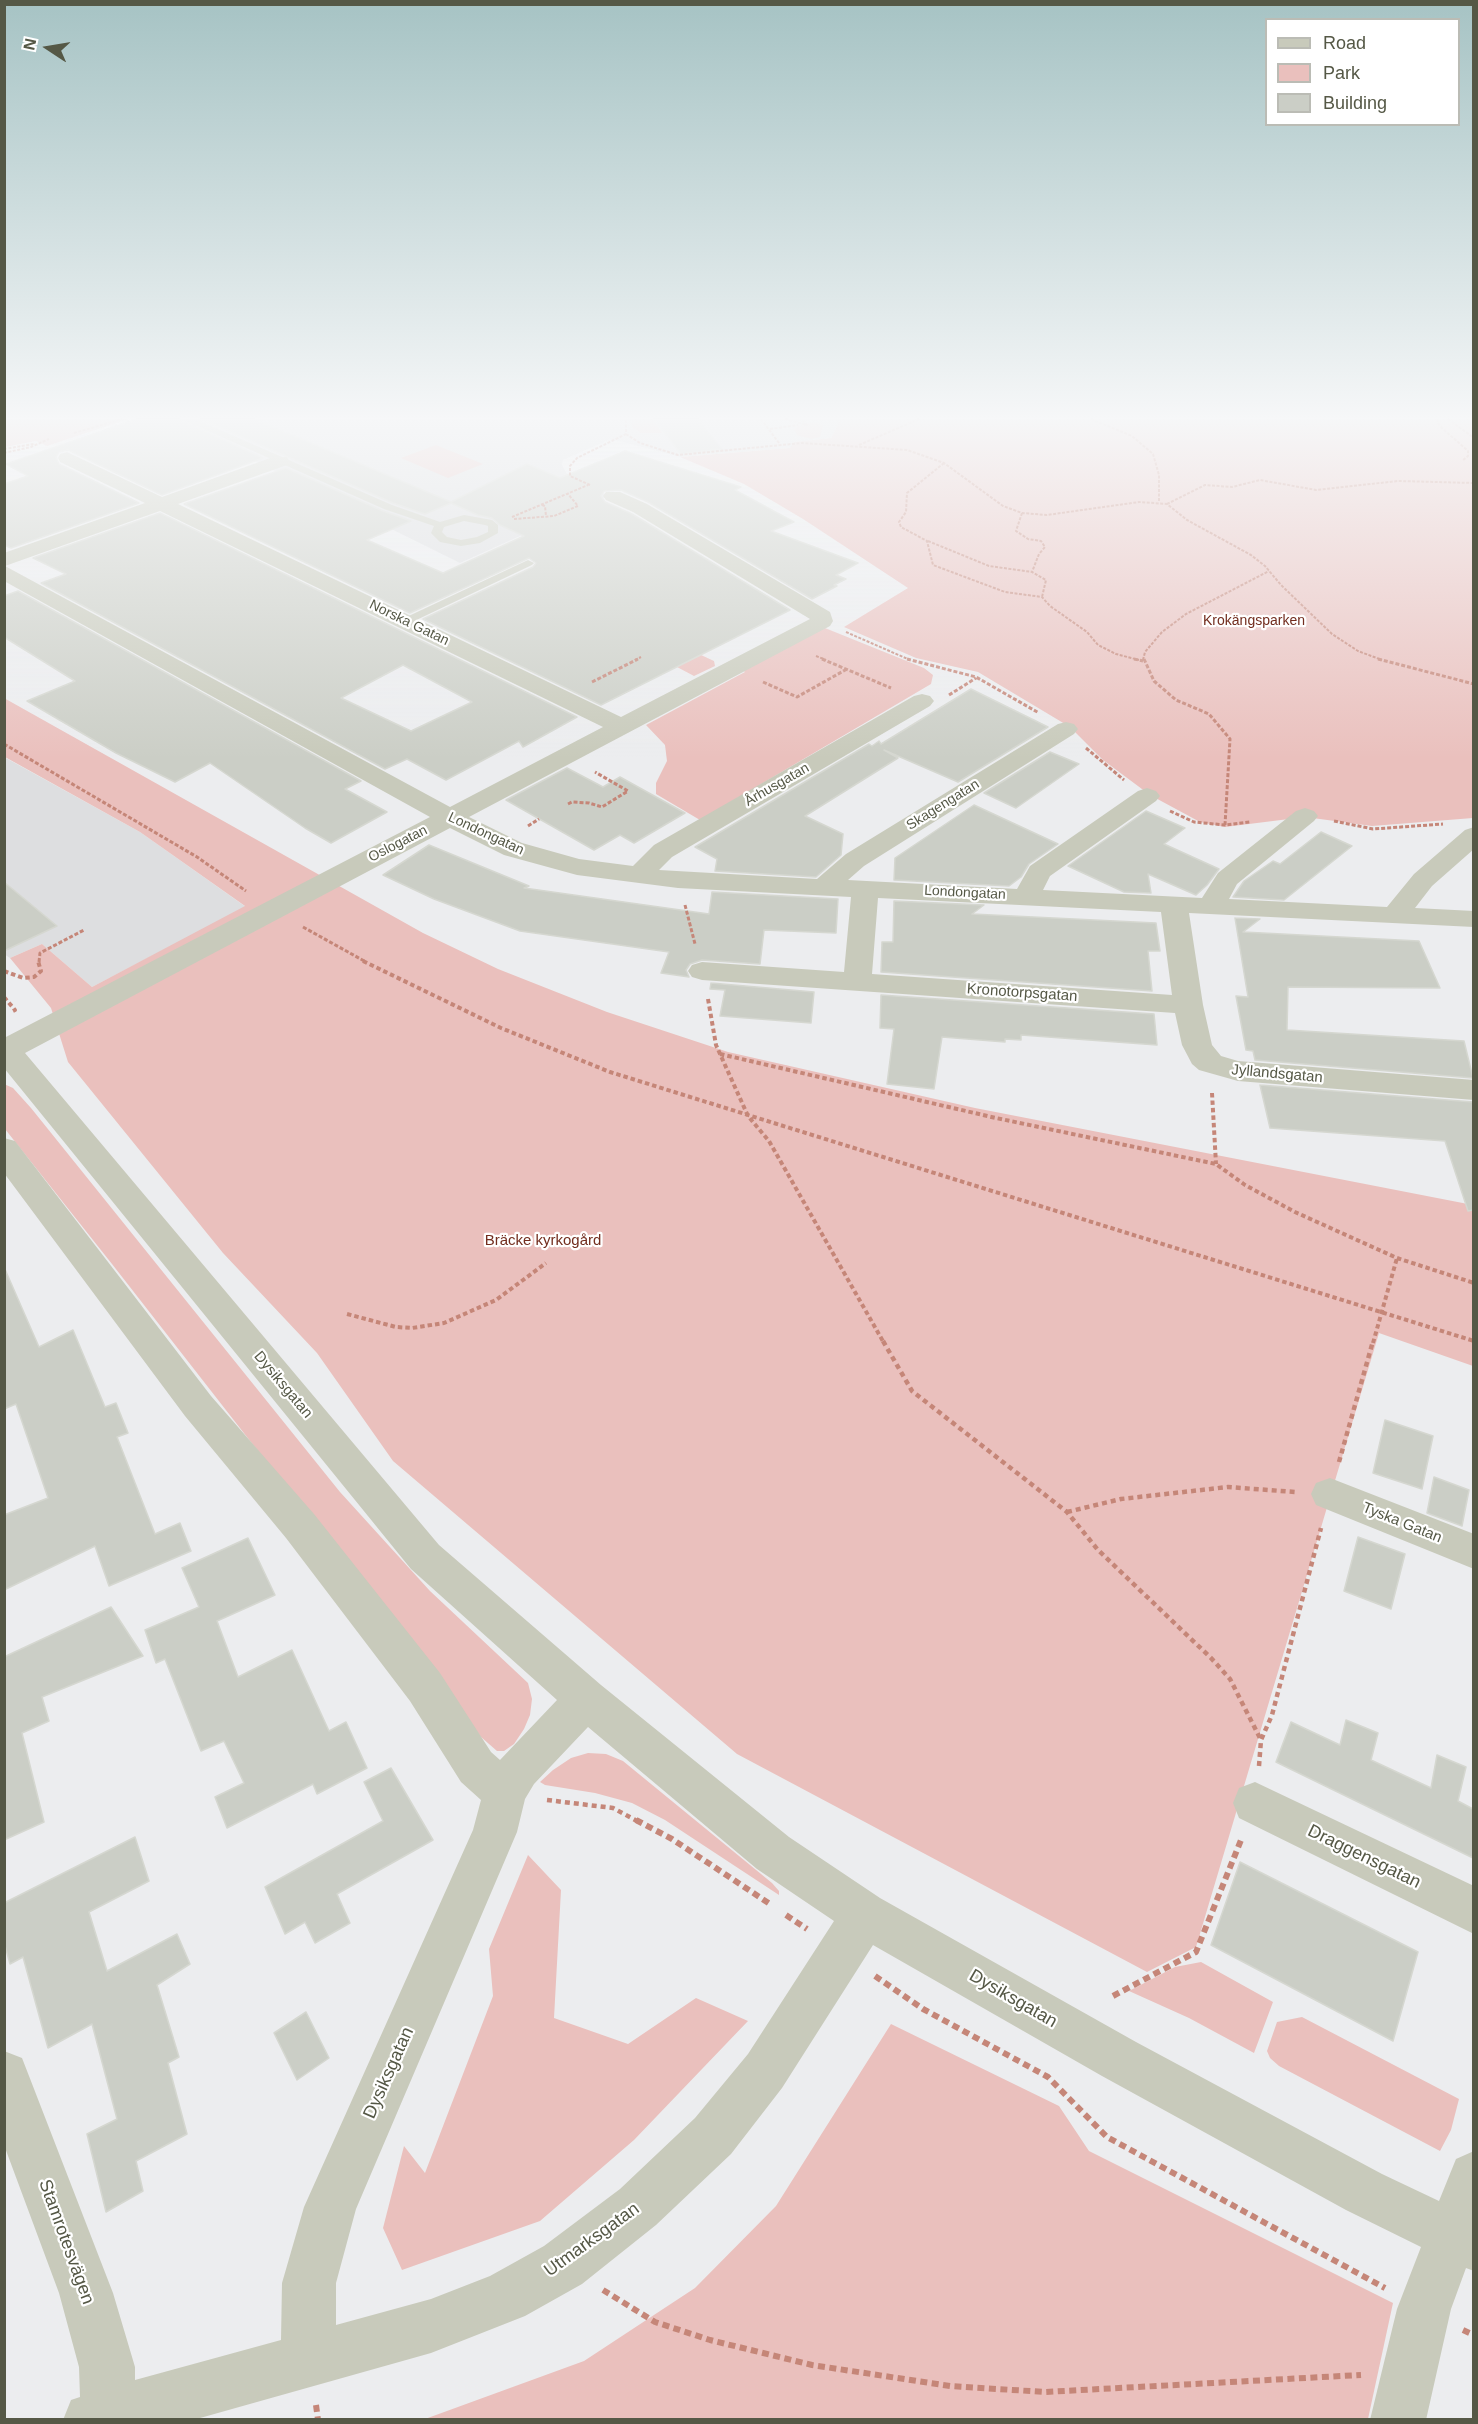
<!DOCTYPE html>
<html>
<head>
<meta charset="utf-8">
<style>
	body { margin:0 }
	#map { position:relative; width:1478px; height:2424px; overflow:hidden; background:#ecedef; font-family:Helvetica,sans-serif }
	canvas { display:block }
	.frame { position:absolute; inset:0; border:6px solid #555846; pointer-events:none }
	.legend { position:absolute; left:1265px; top:18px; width:195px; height:108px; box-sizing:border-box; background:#fff; border:2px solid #bbbcb5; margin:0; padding:8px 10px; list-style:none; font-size:18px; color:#555846 }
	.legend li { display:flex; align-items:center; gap:12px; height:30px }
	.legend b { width:30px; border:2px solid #bbbcb5 }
	.north { position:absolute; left:18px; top:18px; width:60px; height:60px; -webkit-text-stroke:4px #fff; paint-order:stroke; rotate:282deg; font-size:16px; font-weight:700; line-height:24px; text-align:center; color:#555846 }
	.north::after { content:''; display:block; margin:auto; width:21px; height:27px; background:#555846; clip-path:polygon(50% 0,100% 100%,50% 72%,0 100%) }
</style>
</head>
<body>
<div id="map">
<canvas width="1478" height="2424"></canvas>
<div class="frame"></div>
<ul class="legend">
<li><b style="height:8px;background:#c8cabb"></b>Road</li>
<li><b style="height:16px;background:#eac0bd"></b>Park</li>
<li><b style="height:16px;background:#cbcec6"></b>Building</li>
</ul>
<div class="north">N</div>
</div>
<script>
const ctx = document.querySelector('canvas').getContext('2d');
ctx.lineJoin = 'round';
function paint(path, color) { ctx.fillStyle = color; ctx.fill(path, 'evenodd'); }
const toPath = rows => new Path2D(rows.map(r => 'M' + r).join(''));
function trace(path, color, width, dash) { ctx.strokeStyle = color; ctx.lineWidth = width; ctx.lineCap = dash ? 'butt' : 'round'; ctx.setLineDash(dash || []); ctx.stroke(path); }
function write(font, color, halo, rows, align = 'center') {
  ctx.font = font + ' Helvetica,sans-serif'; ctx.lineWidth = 4.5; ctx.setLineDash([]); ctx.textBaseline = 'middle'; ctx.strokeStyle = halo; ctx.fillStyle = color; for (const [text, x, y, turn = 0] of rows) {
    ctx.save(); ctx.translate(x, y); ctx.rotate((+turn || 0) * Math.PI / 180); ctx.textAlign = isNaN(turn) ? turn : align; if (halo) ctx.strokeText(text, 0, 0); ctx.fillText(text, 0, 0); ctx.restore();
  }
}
const education = toPath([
	[169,419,841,419,841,420,831,438,794,442,791,448,680,457,611,439,563,460,562,465,568,476,609,496,460,563],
	[4,757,140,832,246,907,92,987,42,944,10,958,4,954]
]);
const green = toPath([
	[5,419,128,419,47,446,36,441,5,447],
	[632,419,652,419,662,433,641,433,632,427],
	[841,419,1473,419,1473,818,1372,826,1305,817,1225,827,1200,822,1150,795,1103,760,1070,727,978,672,916,658,844,627,908,588,803,519,744,484,680,457,790,448,794,442,831,438],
	[810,422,823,425,820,437,811,439,797,435,794,429,803,423],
	[436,445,483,464,448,478,401,458],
	[825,628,924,668,933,675,931,684,700,820,656,794,656,783,667,761,665,745,646,725,745,672,741,669],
	[701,655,714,661,715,666,694,676,677,667],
	[4,698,423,933,498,969,607,1012,728,1052,975,1108,1473,1205,1473,1366,1379,1333,1196,1947,1147,1972,737,1754,393,1461,317,1353,223,1253,68,1062,51,1008,10,958,42,944,92,987,245,906,140,832,5,757],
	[4,1084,13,1088,31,1108,340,1492,430,1591,528,1683,532,1699,530,1715,524,1729,514,1744,504,1751,497,1751,481,1737,112,1264,5,1129],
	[588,1753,606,1754,623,1761,772,1883,779,1891,779,1895,665,1820,632,1803,595,1793,545,1785,540,1782,553,1770,571,1758],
	[528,1855,561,1890,554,2018,628,2044,696,1998,748,2021,634,2140,540,2221,402,2270,383,2228,404,2146,425,2173,493,1996,489,1949],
	[1201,1962,1273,2002,1254,2053,1189,2018,1129,1991,1175,1967],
	[1302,2017,1459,2099,1451,2130,1440,2151,1279,2066,1270,2058,1267,2051,1277,2022],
	[891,2024,1059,2106,1089,2151,1393,2303,1368,2419,425,2419,584,2361,695,2288,776,2206]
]);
const building = toPath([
	[137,419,179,419,263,458,162,495,68,450,59,452,56,457,59,464,139,503,11,548,4,545,4,484,28,476,6,464,137,419],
	[201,419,254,419,451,502,527,464,560,478,625,451,741,487,735,490,794,522,771,531,858,563,836,575,846,579,834,585,837,586,812,599,648,502,621,490,604,491,601,496,605,502,632,514,790,610,601,705,423,619,533,567,536,563,529,558,410,613,184,504,286,468,383,511,411,521,367,540,443,573,524,536,500,525,492,518,478,515,451,503,425,514,393,503,201,419],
	[654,419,698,419,722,449,681,454,654,419],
	[160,513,577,717,523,747,519,741,446,780,407,759,385,769,41,583,66,574,33,558,160,513],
	[403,665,472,702,411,731,341,698,403,665],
	[18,591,361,781,345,789,387,812,331,843,305,828,210,763,175,782,116,753,27,701,75,681,4,637,4,596,18,591],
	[971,689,1048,727,958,782,884,750,898,758,805,816,843,834,841,855,816,877,715,871,717,859,695,847,869,744,872,746,879,741,881,744,971,689],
	[1050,752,1079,764,1016,808,984,793,1050,752],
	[567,768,603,787,620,777,685,813,634,843,620,835,594,850,506,800,567,768],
	[974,805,1058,844,1029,864,1021,877,1009,886,894,880,895,858,974,805],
	[1146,811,1185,828,1164,844,1219,869,1207,885,1196,895,1148,874,1151,893,1124,892,1068,866,1146,811],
	[1321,832,1352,846,1284,900,1233,897,1244,881,1273,861,1280,864,1321,832],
	[429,845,529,886,524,888,709,914,712,892,838,899,836,933,764,930,760,964,702,960,690,964,686,970,689,977,661,973,669,952,520,931,434,899,383,875,429,845],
	[4,882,57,926,4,951,4,882],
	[894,901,984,905,972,914,1156,923,1160,951,1148,951,1152,991,881,972,882,942,893,942,894,901],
	[1235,918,1260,919,1243,932,1419,941,1440,988,1288,987,1287,1030,1464,1041,1473,1078,1255,1060,1253,1051,1246,1050,1236,996,1248,997,1235,918],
	[711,983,814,992,811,1023,720,1016,725,990,710,989,711,983],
	[881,995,1154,1014,1157,1045,1021,1035,1021,1040,1005,1039,1005,1042,942,1037,934,1089,887,1084,894,1029,880,1028,881,995],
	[1260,1085,1473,1102,1473,1210,1468,1211,1445,1141,1270,1128,1260,1085],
	[4,1267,39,1347,73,1330,105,1407,116,1403,128,1433,117,1437,155,1534,180,1523,191,1551,109,1586,95,1546,4,1590,4,1515,48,1498,16,1404,4,1409,4,1267],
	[1385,1420,1433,1436,1422,1489,1373,1473,1385,1420],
	[1434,1477,1469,1490,1462,1526,1427,1513,1434,1477],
	[1358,1537,1405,1554,1391,1609,1344,1591,1358,1537],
	[248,1538,275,1595,217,1621,238,1677,292,1650,329,1731,346,1722,367,1768,317,1794,313,1784,227,1828,215,1797,244,1783,224,1741,201,1751,165,1659,156,1663,145,1630,199,1607,182,1568,248,1538],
	[111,1607,143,1656,42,1697,49,1721,22,1733,44,1822,4,1840,4,1657,111,1607],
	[1346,1720,1378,1733,1371,1760,1431,1788,1437,1755,1466,1767,1458,1801,1473,1809,1473,1858,1276,1762,1291,1722,1340,1745,1346,1720],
	[391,1768,433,1840,337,1894,350,1923,315,1943,305,1922,285,1934,265,1887,383,1821,364,1782,391,1768],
	[135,1837,149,1881,89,1912,107,1971,177,1934,190,1964,157,1985,179,2057,168,2063,187,2134,136,2161,143,2191,106,2212,87,2134,117,2119,92,2024,48,2048,23,1957,10,1964,4,1942,4,1903,135,1837],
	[1240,1862,1418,1952,1393,2041,1211,1945,1240,1862],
	[306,2012,329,2058,297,2080,274,2033,306,2012]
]);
const pathFar4 = toPath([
	[761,419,779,443],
	[785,419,807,425,801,419],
	[1091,419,1132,436,1153,454,1159,475,1159,502],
	[1438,419,1437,422,1442,428,1468,451,1468,456,1462,461],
	[1448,419,1474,438],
	[770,429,798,425],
	[74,433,122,419],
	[626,434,640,443,678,455,802,443,907,450,944,463,1003,506,1022,513,1047,515,1139,502,1167,504,1187,520,1251,555,1265,566,1281,585,1332,634,1358,651,1382,660],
	[859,445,919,419],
	[4,449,34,444],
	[4,453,31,447,49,439],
	[944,463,907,493,906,512,899,522,901,527,927,541,933,565,1005,592,1042,597,1050,606,1087,632,1098,645,1116,654,1139,660],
	[590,485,570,476,570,466,577,458,626,434,626,419],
	[1167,504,1205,485,1232,487,1260,480,1316,490,1398,481,1474,483],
	[542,505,545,506,546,516],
	[1022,513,1016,531,1028,539,1041,541,1045,547,1039,554,1032,572,1046,580,1042,597],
	[512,517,588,485],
	[514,519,554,516,578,506,568,494],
	[928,541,989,566,1032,572],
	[846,632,910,660],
	[816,656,826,660],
	[635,660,641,657],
	[1143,660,1145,652,1162,632,1186,614,1269,571]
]);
const pathFar3 = toPath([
	[822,659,891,688],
	[907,659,976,677,1039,713],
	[1134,659,1143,661],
	[1144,659,1154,681,1176,700,1209,714,1230,739,1225,825],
	[1378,659,1474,684],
	[592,682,638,659],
	[763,682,797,697,847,669],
	[949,695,976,678],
	[4,744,197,857,246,891],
	[1086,748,1124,780],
	[568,804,572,802,589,803,602,807,628,791,595,772],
	[1170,811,1194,822,1225,825,1250,822],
	[1334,821,1373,829,1443,824],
	[528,826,539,819],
	[685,905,695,944],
	[303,927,366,962],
	[39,962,40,953,84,930]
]);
const pathFar2 = toPath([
	[363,961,501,1028,610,1072,1474,1341],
	[4,971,23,978,34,977,41,971,38,961],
	[4,997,15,1010,13,1011],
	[708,999,716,1045,748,1116,769,1141,884,1343],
	[720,1054,996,1118,1216,1164,1245,1185,1295,1212,1397,1258,1474,1283],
	[1212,1093,1216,1164],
	[347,1314,396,1327,412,1328,444,1323,496,1300,546,1263],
	[1373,1343,1397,1258]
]);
const pathFar1 = toPath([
	[883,1341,912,1391,1067,1512,1098,1550,1211,1658,1230,1679,1261,1740],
	[1339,1462,1373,1341],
	[1067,1512,1121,1499,1228,1487,1295,1492],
	[1259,1766,1261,1740,1272,1715,1321,1528],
	[547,1800,613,1808,639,1822]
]);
const path = toPath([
	[636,1820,672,1839,770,1904],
	[786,1915,807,1929],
	[875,1976,923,2009,1048,2077,1107,2137,1385,2288],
	[1113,1996,1196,1952,1241,1840],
	[603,2290,655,2322,710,2340,812,2365,950,2386,1045,2392,1361,2375],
	[1463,2330,1474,2335],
	[316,2405,318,2420]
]);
const service = toPath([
	[181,419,195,419,392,505,440,522,464,515,492,520,498,525,498,533,480,543,461,546,440,542,431,533,434,526,384,509,181,419],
	[464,521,485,525,488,526,488,532,477,537,461,540,447,537,442,532,444,527,464,521],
	[528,560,534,563,532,565,408,624,404,625,398,621,528,560]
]);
const minor = toPath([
	[67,452,162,497,273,457,287,457,289,461,287,465,178,504,621,717,810,619,633,512,606,500,603,496,606,492,620,492,647,504,830,612,833,621,830,626,469,817,522,843,579,859,633,866,654,845,914,696,922,694,930,696,934,701,930,706,672,857,659,870,817,879,846,854,1058,724,1066,722,1074,724,1078,729,1074,734,864,866,848,880,1017,889,1030,866,1138,791,1147,788,1156,791,1160,796,1156,801,1050,876,1043,890,1202,898,1218,873,1296,811,1305,808,1314,811,1318,816,1314,821,1237,884,1229,899,1387,907,1414,874,1465,830,1474,827,1474,849,1432,886,1415,908,1474,911,1474,927,1189,913,1203,1005,1212,1045,1221,1056,1238,1061,1474,1080,1474,1100,1238,1081,1199,1070,1192,1064,1182,1045,1175,1013,702,980,692,977,688,971,692,965,702,962,844,972,851,897,678,888,577,875,504,855,450,828,25,1053,439,1545,601,1685,789,1837,880,1898,1136,2042,1382,2174,1439,2201,1456,2159,1474,2151,1474,2271,1466,2268,1451,2309,1426,2420,1370,2420,1397,2309,1421,2247,1346,2210,1102,2076,873,1945,782,2088,731,2154,656,2225,582,2284,525,2316,431,2353,193,2420,63,2420,71,2400,80,2397,79,2367,59,2293,4,2145,4,2051,22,2058,29,2076,113,2293,135,2367,135,2380,281,2340,282,2283,304,2207,473,1830,481,1800,461,1782,410,1701,286,1538,185,1416,4,1173,4,1138,15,1141,211,1396,314,1514,440,1673,491,1752,500,1760,557,1700,411,1569,4,1068,4,1038,430,817,4,581,4,553,145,503,60,462,58,458,60,454,67,452],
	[160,511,603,727,450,807,5,566,160,511],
	[878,898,1161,912,1172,995,872,974,878,898],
	[588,1727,757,1869,834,1921,748,2054,695,2118,620,2189,544,2246,490,2276,431,2299,336,2325,336,2283,356,2209,517,1832,525,1799,534,1784,588,1727],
	[1330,1478,1474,1534,1474,1569,1316,1505,1311,1494,1316,1483,1330,1478],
	[1255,1782,1474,1886,1474,1934,1239,1818,1233,1803,1239,1788,1255,1782]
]);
const farParknames = [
	["Krokängsparken",1254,621]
];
const farStreetnames = [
	["Norska Gatan",409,623,26],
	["Århusgatan",777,785,-30],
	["Skagengatan",943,805,-32],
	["Londongatan",486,834,25],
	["Oslogatan",398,844,-27],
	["Londongatan",965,893,3]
];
const streetNames = [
	["Kronotorpsgatan",1022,993,4],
	["Jyllandsgatan",1277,1074,5],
	["Dysiksgatan",283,1385,50],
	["Tyska Gatan",1402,1523,22]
];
const parkNames = [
	["Bräcke kyrkogård",543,1241]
];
const nearStreetnames = [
	["Draggensgatan",1364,1857,26],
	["Dysiksgatan",1013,1999,30],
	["Dysiksgatan",389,2073,-66],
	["Utmarksgatan",592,2240,-36],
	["Stamrotesvägen",66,2242,70]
];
paint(education, '#dddee0');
paint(green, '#eac0bd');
paint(building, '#cbcec6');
trace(building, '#d5d7d0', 1.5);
trace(pathFar4, '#c58678', 2, [3, 1.5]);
trace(pathFar3, '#c58678', 3, [4, 2]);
trace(pathFar2, '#c58678', 4, [4.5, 3]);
trace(pathFar1, '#c58678', 4.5, [5, 4]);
trace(path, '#c58678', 6, [7, 4.5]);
paint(service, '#c8cabb');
paint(minor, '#c8cabb');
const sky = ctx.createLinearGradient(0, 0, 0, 759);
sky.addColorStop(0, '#a6c3c4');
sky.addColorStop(0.55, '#f6f7f8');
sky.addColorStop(1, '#f6f7f800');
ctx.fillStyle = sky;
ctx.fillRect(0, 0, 1478, 759);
write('14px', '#722d1e', '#fff', farParknames);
write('14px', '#555846', '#fff', farStreetnames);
write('15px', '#555846', '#fff', streetNames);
write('15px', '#722d1e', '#fff', parkNames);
write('18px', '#555846', '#fff', nearStreetnames);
</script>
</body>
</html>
